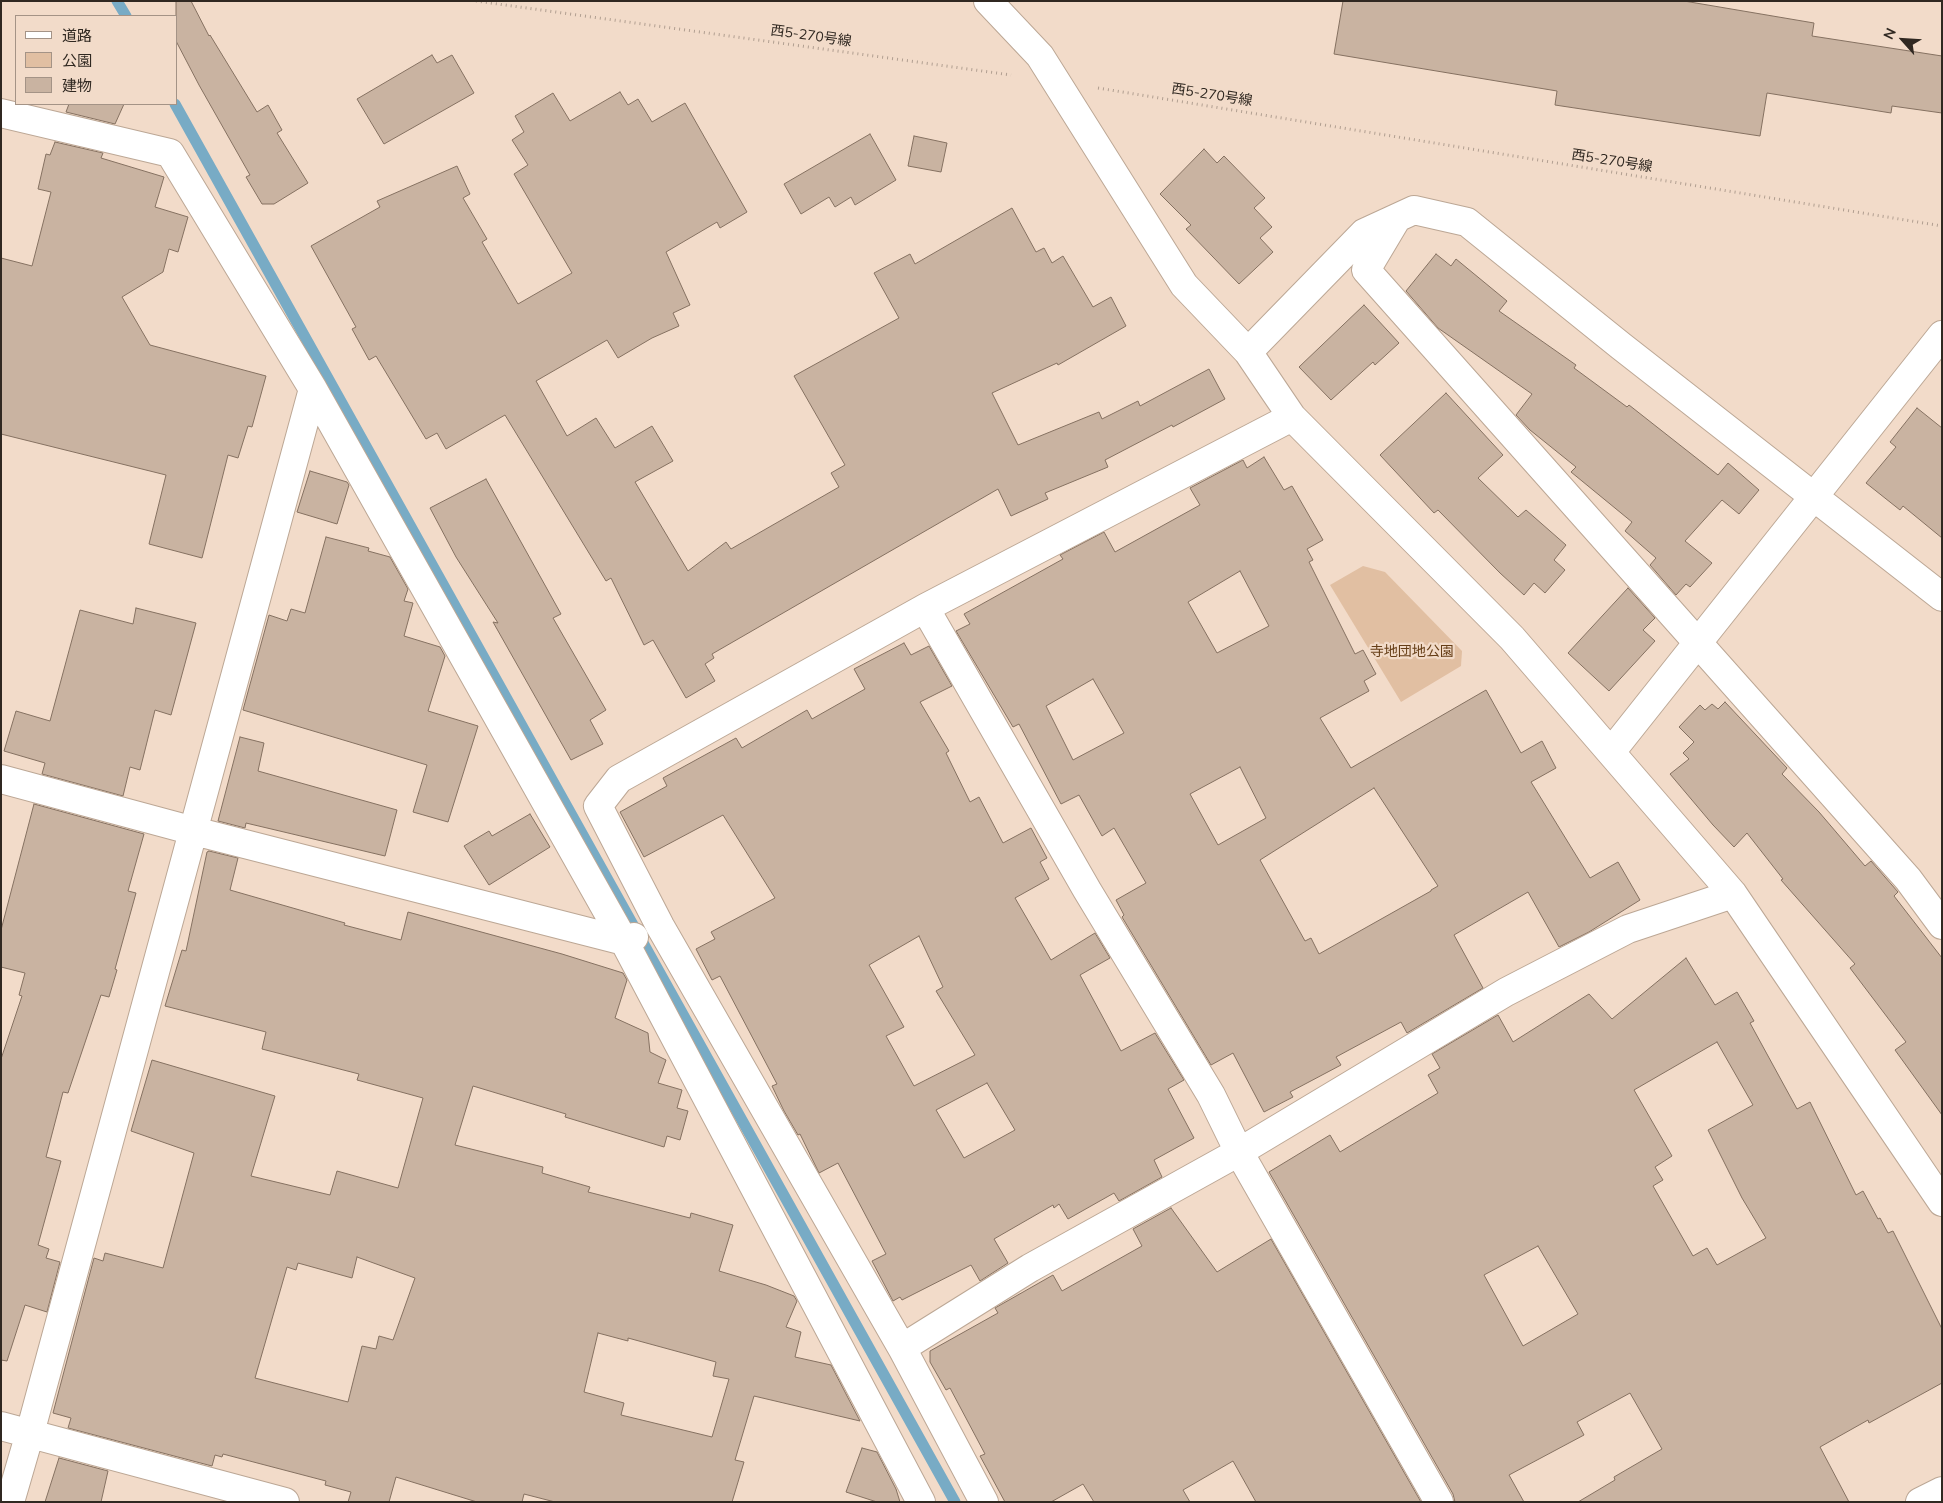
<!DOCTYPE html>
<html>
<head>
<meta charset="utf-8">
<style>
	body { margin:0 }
	#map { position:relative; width:1943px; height:1503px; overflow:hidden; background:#f2dbc9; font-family:Mulish,"Noto Sans JP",sans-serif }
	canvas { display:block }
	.frame { position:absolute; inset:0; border:2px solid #302821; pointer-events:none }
	.legend { position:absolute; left:15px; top:15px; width:162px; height:90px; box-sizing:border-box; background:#f2dbc9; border:1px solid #a49386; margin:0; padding:6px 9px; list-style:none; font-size:15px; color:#302821 }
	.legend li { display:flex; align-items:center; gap:10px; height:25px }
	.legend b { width:25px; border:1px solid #a49386 }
	.north { position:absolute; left:1878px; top:15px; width:50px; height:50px; -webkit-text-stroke:4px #f2dbc9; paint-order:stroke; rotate:296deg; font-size:14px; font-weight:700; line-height:20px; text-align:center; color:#302821 }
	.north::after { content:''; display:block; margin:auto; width:18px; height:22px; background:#302821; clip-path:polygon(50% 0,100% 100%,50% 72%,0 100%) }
</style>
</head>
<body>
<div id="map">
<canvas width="1943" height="1503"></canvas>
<div class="frame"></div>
<ul class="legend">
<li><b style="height:6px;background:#fff"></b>道路</li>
<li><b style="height:14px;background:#e1bfa2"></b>公園</li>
<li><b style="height:14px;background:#c9b3a1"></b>建物</li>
</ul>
<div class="north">N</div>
</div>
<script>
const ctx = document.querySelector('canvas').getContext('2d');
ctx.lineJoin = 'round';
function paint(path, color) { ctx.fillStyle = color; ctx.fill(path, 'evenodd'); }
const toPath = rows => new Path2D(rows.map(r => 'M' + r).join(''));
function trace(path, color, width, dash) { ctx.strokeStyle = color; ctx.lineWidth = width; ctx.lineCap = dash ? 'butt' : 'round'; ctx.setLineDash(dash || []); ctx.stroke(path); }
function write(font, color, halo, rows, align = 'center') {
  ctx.font = font + ' Mulish,"Noto Sans JP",sans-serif'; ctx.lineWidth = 4.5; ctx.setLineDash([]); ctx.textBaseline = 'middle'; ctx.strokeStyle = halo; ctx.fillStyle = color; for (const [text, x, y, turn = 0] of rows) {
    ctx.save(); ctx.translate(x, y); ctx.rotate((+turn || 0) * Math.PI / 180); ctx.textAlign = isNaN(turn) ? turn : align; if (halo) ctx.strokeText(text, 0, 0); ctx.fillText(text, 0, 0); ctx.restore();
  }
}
const green = toPath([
	[1363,566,1385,572,1462,651,1461,666,1401,702,1330,585]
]);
const stream = toPath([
	[117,1,126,16],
	[175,104,955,1502]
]);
const building = toPath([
	[176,1,191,1,209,36,210,35,257,112,268,105,282,130,277,133,308,183,274,204,262,204,246,177,250,175,199,85,176,41,176,1],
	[1343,1,1684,1,1814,23,1812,36,1942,56,1942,113,1892,106,1891,113,1767,93,1760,136,1555,105,1557,91,1334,54,1343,1],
	[432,55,437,63,452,55,474,93,384,144,357,99,432,55],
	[620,92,628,105,638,99,652,122,685,103,747,212,720,228,717,222,666,252,690,305,673,313,679,326,652,338,618,358,607,340,536,381,567,436,596,418,615,448,652,426,673,461,635,482,688,571,726,542,731,549,839,487,831,473,845,465,794,376,899,318,874,273,910,254,915,264,1012,208,1036,252,1044,248,1052,263,1063,256,1093,307,1111,297,1126,326,1058,365,1057,363,992,393,1018,445,1099,412,1102,419,1138,401,1140,406,1209,369,1225,399,1173,427,1172,425,1105,460,1108,467,1045,493,1048,499,1011,516,998,489,712,654,714,658,705,664,715,681,686,698,653,640,644,645,611,578,606,581,505,415,446,449,437,433,426,439,376,356,369,360,352,329,356,327,311,246,380,207,377,201,457,166,470,194,463,198,487,239,482,242,518,304,572,273,514,174,528,165,512,140,524,132,515,116,553,93,570,121,620,92],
	[69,104,124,104,115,124,66,112,69,104],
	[870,134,896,180,855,205,851,197,835,207,829,197,801,214,784,184,870,134],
	[914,136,947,143,941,172,908,166,914,136],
	[55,142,103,153,101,158,164,177,155,207,188,217,178,252,169,249,163,272,122,297,150,345,266,376,252,427,248,426,238,458,228,455,202,558,149,544,166,475,1,434,1,258,32,266,51,192,38,189,46,154,50,155,55,142],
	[1204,149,1217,163,1224,156,1265,198,1254,208,1272,227,1260,238,1273,252,1239,284,1186,229,1191,225,1160,194,1204,149],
	[1436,254,1451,266,1456,259,1507,301,1499,311,1576,365,1574,368,1627,407,1629,405,1718,475,1728,463,1759,490,1739,514,1722,500,1685,541,1712,563,1690,587,1686,584,1676,595,1650,565,1656,558,1625,531,1632,522,1571,472,1576,467,1530,430,1516,415,1532,394,1438,328,1406,291,1436,254],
	[1364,305,1399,343,1375,365,1373,362,1331,400,1299,367,1364,305],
	[1446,393,1503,455,1478,478,1518,517,1526,510,1566,545,1554,560,1565,570,1545,593,1534,583,1524,595,1500,573,1438,510,1434,513,1380,455,1446,393],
	[1917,408,1942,428,1942,538,1903,506,1900,510,1866,483,1896,447,1890,442,1917,408],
	[1264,457,1284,490,1292,486,1323,540,1307,549,1313,560,1309,562,1355,654,1363,650,1376,674,1364,681,1369,691,1320,718,1351,768,1486,690,1521,753,1542,741,1556,768,1531,782,1590,878,1618,862,1640,900,1589,932,1559,947,1528,892,1454,935,1483,988,1407,1033,1401,1022,1336,1057,1341,1065,1290,1092,1293,1097,1264,1112,1233,1053,1211,1065,1122,917,1124,915,1116,900,1146,883,1114,828,1102,836,1079,795,1061,804,1019,724,1013,727,956,631,970,624,964,614,1063,559,1060,555,1104,532,1115,552,1200,505,1190,488,1243,460,1247,468,1264,457],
	[1240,571,1269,626,1217,653,1188,602,1240,571],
	[1093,679,1124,733,1073,760,1046,706,1093,679],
	[1240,767,1266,818,1218,845,1190,794,1240,767],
	[1374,788,1438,886,1431,890,1431,891,1319,954,1311,938,1305,941,1260,860,1374,788],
	[310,471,347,482,349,485,337,524,297,512,310,471],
	[486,479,561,614,553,618,606,710,590,720,603,744,571,760,493,622,498,623,456,557,430,508,486,479],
	[326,537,369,548,368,551,390,557,408,589,404,601,413,603,404,636,440,647,445,656,428,711,478,726,448,822,413,812,427,765,243,710,269,615,287,621,291,609,305,613,326,537],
	[1628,588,1655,618,1643,630,1655,641,1609,691,1568,653,1628,588],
	[136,608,196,623,171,715,155,710,140,770,130,767,123,796,42,774,45,763,4,751,16,711,50,721,80,610,133,624,136,608],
	[904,643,911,655,929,646,952,686,920,702,949,751,946,753,970,802,979,797,1003,843,1031,828,1047,858,1040,862,1049,879,1015,898,1051,960,1095,933,1110,958,1080,975,1121,1051,1155,1033,1184,1080,1168,1089,1194,1138,1154,1160,1162,1177,1119,1201,1114,1193,1068,1219,1059,1204,1054,1208,1053,1205,994,1239,1008,1263,980,1281,971,1265,902,1300,900,1297,893,1301,872,1261,886,1254,838,1163,819,1173,800,1134,798,1135,784,1111,772,1086,777,1084,720,976,712,980,696,949,715,939,711,932,775,898,723,815,644,857,620,812,667,786,663,778,736,738,742,748,807,710,812,719,865,689,854,669,904,643],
	[919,936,943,987,936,991,975,1055,914,1086,886,1036,904,1027,869,965,919,936],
	[987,1083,1015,1130,964,1158,936,1110,987,1083],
	[1725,702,1787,768,1782,774,1819,812,1865,866,1871,861,1898,892,1894,896,1942,958,1942,1115,1895,1050,1906,1042,1850,968,1855,964,1781,880,1783,879,1747,833,1734,847,1713,825,1670,774,1689,759,1683,753,1694,742,1679,727,1700,705,1705,710,1712,704,1718,709,1725,702],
	[240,737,264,743,258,771,397,810,385,856,246,823,245,828,218,821,240,737],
	[34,804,144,834,128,891,136,893,115,969,117,970,109,997,101,995,68,1093,63,1092,46,1157,61,1161,38,1245,49,1249,46,1258,60,1262,47,1312,25,1305,7,1361,1,1360,1,1059,22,996,19,995,25,973,1,967,1,930,34,804],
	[530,814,550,847,489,885,464,846,489,831,492,836,530,814],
	[209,851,238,858,230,890,345,923,344,925,401,940,408,912,562,954,623,973,627,980,615,1018,648,1033,650,1052,666,1060,658,1083,682,1090,677,1108,688,1111,680,1140,667,1136,664,1147,565,1117,566,1114,473,1086,455,1145,543,1167,542,1173,590,1187,588,1192,690,1218,691,1213,733,1225,719,1271,766,1285,794,1296,797,1301,786,1327,801,1332,795,1357,831,1365,860,1421,754,1396,735,1460,744,1462,732,1502,555,1502,524,1494,522,1502,477,1502,396,1477,389,1502,348,1502,351,1492,325,1485,326,1481,223,1454,222,1457,215,1455,212,1466,68,1428,71,1418,53,1413,94,1258,103,1261,105,1253,163,1268,194,1153,131,1131,152,1060,275,1096,251,1176,330,1195,337,1171,398,1188,423,1098,357,1080,359,1074,262,1049,266,1032,165,1006,182,950,186,951,207,852,209,851],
	[357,1257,415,1278,393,1340,379,1336,376,1349,362,1346,348,1402,255,1378,287,1267,296,1270,298,1263,352,1278,357,1257],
	[598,1333,628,1341,628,1338,716,1362,713,1376,729,1379,712,1437,621,1415,624,1403,584,1392,598,1333],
	[1686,958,1715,1005,1737,992,1754,1021,1750,1023,1797,1109,1810,1102,1856,1195,1863,1191,1878,1219,1880,1218,1888,1233,1893,1231,1942,1329,1942,1383,1869,1423,1868,1420,1820,1447,1849,1502,1578,1502,1615,1480,1614,1477,1662,1449,1630,1393,1577,1422,1584,1435,1509,1475,1524,1502,1455,1502,1453,1494,1269,1172,1330,1135,1340,1152,1438,1093,1428,1075,1440,1068,1432,1054,1498,1015,1513,1042,1589,994,1612,1019,1686,958],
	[1717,1042,1753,1105,1708,1130,1742,1198,1766,1238,1717,1265,1707,1248,1693,1256,1653,1186,1663,1180,1655,1167,1672,1156,1634,1090,1717,1042],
	[1538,1246,1578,1314,1523,1346,1484,1275,1538,1246],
	[1171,1208,1217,1272,1271,1239,1421,1502,1256,1502,1233,1461,1183,1490,1190,1502,1094,1502,1083,1484,1051,1502,1005,1502,980,1456,985,1454,950,1388,946,1390,930,1362,930,1351,998,1313,995,1308,1053,1275,1062,1291,1142,1246,1133,1229,1171,1208],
	[862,1448,877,1452,896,1489,900,1502,877,1502,846,1492,862,1448],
	[59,1458,108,1471,101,1502,45,1502,59,1458]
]);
const path = toPath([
	[476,1,1011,75],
	[1098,88,1942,226]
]);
const minor = toPath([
	[988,1,1040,56,1184,285,1248,352,1292,417,1512,638,1733,894,1942,1202],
	[1,113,170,153,313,389,624,941,921,1502],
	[1397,218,1366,270,1908,879,1942,925],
	[1248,352,1364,233,1414,210,1467,222,1621,346,1942,597],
	[925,608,1087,890,1211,1095,1239,1152,1439,1502],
	[1611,752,1942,335],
	[1,779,194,831,624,941,634,937],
	[902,1348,1030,1268,1239,1152,1506,992,1628,929,1733,894],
	[1,1426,285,1502],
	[10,1502,30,1433,313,389],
	[984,1502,902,1348,660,926,598,806,619,779,925,608,1292,417],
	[1920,1502,1942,1491]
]);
const streetNames = [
	["西5-270号線",811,36,8],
	["西5-270号線",1212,95,9],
	["西5-270号線",1612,161,9]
];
const parkNames = [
	["寺地団地公園",1412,652]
];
paint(green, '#e1bfa2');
trace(stream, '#78abc5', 11);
paint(building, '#c9b3a1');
trace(building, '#857161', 1);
trace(minor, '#bca795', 30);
trace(path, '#b09e90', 3, [1, 4]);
trace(minor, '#fff', 28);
write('14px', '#302821', '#f2dbc9', streetNames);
write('14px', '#663e17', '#f2dbc9', parkNames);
</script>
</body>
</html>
